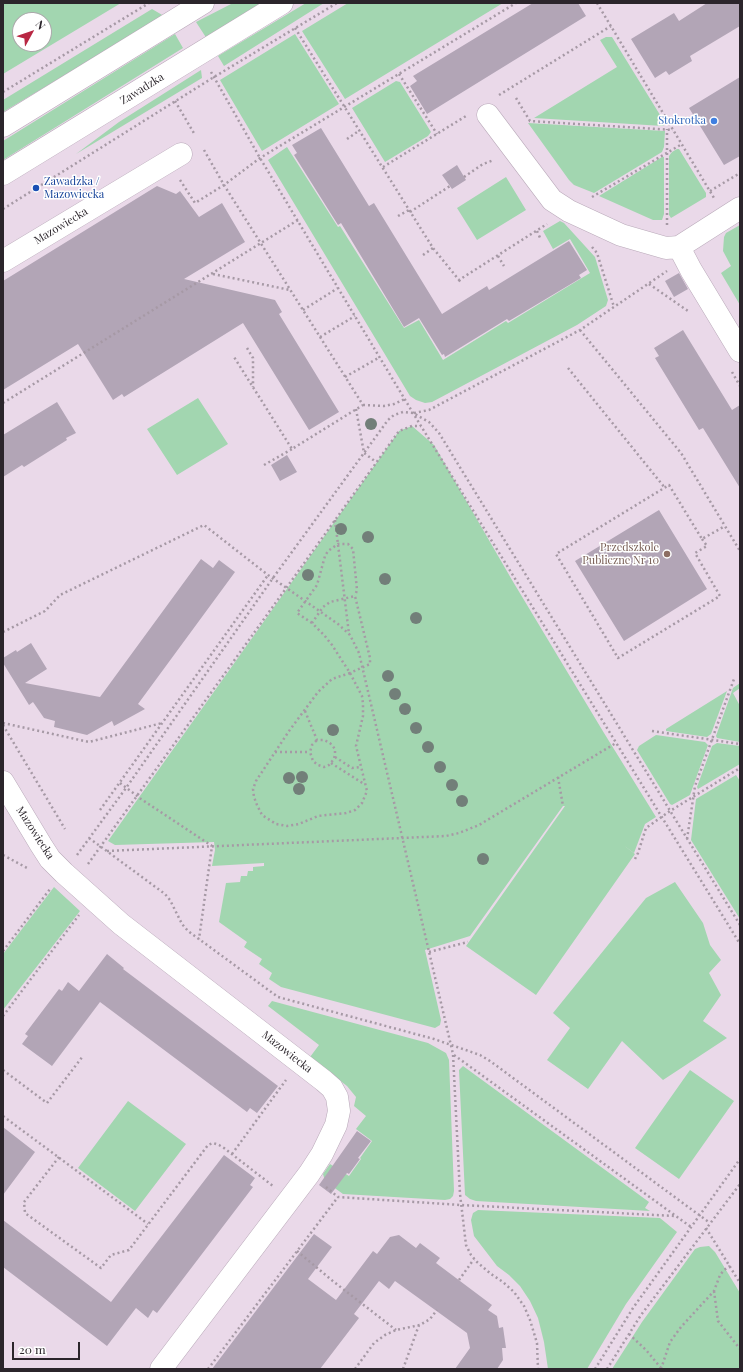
<!DOCTYPE html>
<html>
<head>
<meta charset="utf-8">
<style>
	body { margin:0 }
	#map { position:relative; width:743px; height:1372px; overflow:hidden; background:#ead9e9; font-family:"Playfair Display",serif }
	canvas { display:block }
	.frame { position:absolute; inset:0; border:4px solid #2b252b; pointer-events:none }
	.north { position:absolute; left:12px; top:12px; width:40px; height:40px; box-sizing:border-box; background:#fff; border:1px solid #aaa8aa; border-radius:50%; rotate:50deg; font-size:11px; font-weight:700; line-height:16px; text-align:center; color:#2b252b }
	.north::after { content:''; display:block; margin:auto; width:14px; height:18px; background:#b82743; clip-path:polygon(50% 0,100% 100%,50% 72%,0 100%) }
	.scale { position:absolute; left:12px; top:1342px; width:68px; height:18px; box-sizing:border-box; border:2px solid #2b252b; border-top:0; padding-left:5px; font-size:12px; line-height:14px; white-space:nowrap; color:#2b252b; -webkit-text-stroke:3px #fff; paint-order:stroke }
</style>
</head>
<body>
<div id="map">
<canvas width="743" height="1372"></canvas>
<div class="frame"></div>
<div class="north">N</div>
<div class="scale">20 m</div>
</div>
<script>
const ctx = document.querySelector('canvas').getContext('2d');
ctx.lineJoin = 'round';
function paint(path, color) { ctx.fillStyle = color; ctx.fill(path, 'evenodd'); }
const toPath = rows => new Path2D(rows.map(r => 'M' + r).join(''));
function trace(path, color, width, dash) { ctx.strokeStyle = color; ctx.lineWidth = width; ctx.lineCap = dash ? 'butt' : 'round'; ctx.setLineDash(dash || []); ctx.stroke(path); }
function write(font, color, halo, rows, align = 'center') {
  ctx.font = font + ' "Playfair Display",serif'; ctx.lineWidth = 3; ctx.setLineDash([]); ctx.textBaseline = 'middle'; ctx.strokeStyle = halo; ctx.fillStyle = color; for (const [text, x, y, turn = 0] of rows) {
    ctx.save(); ctx.translate(x, y); ctx.rotate((+turn || 0) * Math.PI / 180); ctx.textAlign = isNaN(turn) ? turn : align; if (halo) ctx.strokeText(text, 0, 0); ctx.fillText(text, 0, 0); ctx.restore();
  }
}
const green = toPath([
	[3,3,121,3,3,74],
	[20,20,44,20,44,44,20,44],
	[233,3,262,3,207,39,196,22],
	[306,3,324,3,224,66,218,56],
	[348,3,503,3,345,99,302,31],
	[152,9,164,16,3,112,3,100],
	[175,34,183,48,3,160,3,141],
	[295,34,339,104,262,151,220,80],
	[606,37,612,37,665,123,663,126,534,118,617,67,600,40],
	[201,70,202,78,76,154,119,122],
	[396,81,400,82,431,132,428,136,385,162,352,108],
	[528,123,665,131,664,147,662,152,594,193,574,185,569,180],
	[287,147,338,227,340,226,404,328,419,320,443,360,506,321,508,323,590,273,570,239,553,249,543,231,560,221,564,223,595,257,608,300,606,306,577,325,432,402,425,403,416,400,410,396,268,160],
	[677,149,679,149,706,193,706,197,671,218,669,215,669,156,672,152],
	[662,157,664,157,664,214,662,220,653,220,599,196],
	[506,177,526,210,477,240,457,208],
	[740,225,740,305,721,273,731,266,723,251,724,237,726,233],
	[198,398,228,444,177,475,147,429],
	[412,426,434,445,512,580,604,733,656,817,645,824,634,853,623,845,635,854,536,995,466,946,565,806,563,806,470,936,425,950,441,1020,440,1025,435,1028,281,987,269,979,272,973,259,964,262,959,244,947,247,942,219,922,226,883,240,882,241,876,247,876,248,871,253,871,253,867,264,866,264,863,212,866,215,850,214,842,115,845,108,841,399,431],
	[740,683,740,688,733,693,740,706,740,742,717,738,716,736,733,688],
	[727,691,711,734,707,737,666,731,666,729],
	[656,735,705,742,708,745,690,795,672,805,670,804,637,750,639,746],
	[717,743,740,746,740,764,698,789,697,787,712,746],
	[736,775,740,781,740,919,691,840,696,799],
	[675,882,703,923,710,945,721,960,709,973,721,995,703,1021,727,1038,663,1080,622,1041,588,1089,547,1060,570,1028,553,1013,646,898],
	[54,887,80,911,3,1010,3,954],
	[272,1001,428,1043,446,1053,449,1060,454,1191,453,1196,450,1199,445,1200,343,1194,325,1181,323,1174,330,1164,349,1176,361,1159,360,1158,372,1141,356,1129,366,1116,354,1106,356,1097,347,1086,310,1057,319,1045,268,1006],
	[463,1066,649,1202,645,1208,650,1211,476,1201,470,1199,465,1195,459,1070],
	[690,1070,734,1101,679,1179,635,1148],
	[128,1101,186,1144,135,1211,78,1168],
	[478,1210,660,1218,677,1232,626,1304,587,1369,548,1369,544,1342,538,1318,530,1301,520,1286,509,1275,497,1266,474,1236,471,1220,473,1213],
	[709,1246,715,1252,740,1293,740,1369,612,1369,642,1322,695,1249,700,1247]
]);
const building = toPath([
	[533,3,578,3,586,16,427,114,410,86,417,81,413,76],
	[707,3,740,3,740,26,690,56,692,61,669,75,666,71,655,78,631,39,674,13,679,21],
	[740,77,740,156,724,165,689,108],
	[321,128,369,206,374,203,442,314,487,286,489,290,569,241,587,270,579,275,581,278,509,321,507,319,445,357,444,354,442,355,419,318,404,327,341,223,338,225,294,155,297,153,292,145],
	[457,165,466,180,452,189,442,175],
	[157,186,176,194,180,191,199,217,222,203,245,242,184,279,275,300,282,312,279,314,339,412,309,430,243,323,124,397,122,394,113,400,78,344,3,390,3,281],
	[679,273,688,289,674,297,665,281],
	[683,330,732,410,740,405,740,488,703,428,699,430,655,358,659,356,654,348],
	[57,402,76,433,66,438,67,440,24,467,22,465,3,477,3,435],
	[287,455,297,472,280,481,271,465],
	[659,510,707,589,624,641,575,561],
	[201,559,213,568,219,560,235,572,138,704,145,709,114,726,112,721,87,735,54,727,55,721,44,718,33,702,29,705,3,663,3,658,16,650,17,652,31,643,47,669,25,683,100,697],
	[107,954,124,968,123,969,278,1086,257,1113,250,1108,247,1112,100,1002,52,1066,22,1044,28,1036,25,1034,59,989,62,991,68,982,79,991],
	[3,1127,35,1152,3,1195],
	[357,1131,371,1141,358,1158,360,1159,349,1174,347,1173,331,1194,319,1185],
	[224,1155,255,1178,250,1185,253,1187,157,1313,153,1310,148,1318,136,1308,107,1346,3,1267,3,1220,111,1302],
	[314,1234,332,1247,308,1279,336,1300,373,1251,377,1254,390,1237,399,1235,416,1248,420,1243,440,1258,436,1263,492,1305,488,1310,497,1316,499,1328,503,1327,506,1348,502,1348,503,1360,497,1369,455,1369,470,1348,467,1333,395,1281,389,1289,379,1281,354,1314,359,1318,320,1369,212,1369]
]);
const path = toPath([
	[597,3,714,198],
	[295,28,433,248,459,280,547,224],
	[211,72,260,158,413,413,740,944],
	[399,74,437,134],
	[3,92,149,3],
	[499,95,611,26],
	[516,98,530,121,673,130],
	[175,101,195,135],
	[347,139,360,130],
	[204,150,224,185,363,405,292,449,234,357],
	[383,167,466,116],
	[464,177,483,164,494,160],
	[180,180,195,203,224,185,260,158,516,3],
	[710,191,740,173],
	[592,197,682,144],
	[3,209,214,77,337,3],
	[410,212,450,186],
	[398,216,409,210],
	[667,225,667,129],
	[537,231,541,240],
	[592,247,597,253,614,307],
	[423,255,433,248],
	[498,256,504,266],
	[213,274,290,290],
	[459,280,462,284],
	[649,284,688,311],
	[303,310,338,288],
	[580,330,681,453,740,551],
	[320,337,355,316],
	[247,348,253,358,253,387],
	[568,368,665,488],
	[732,372,740,386],
	[345,377,380,357],
	[3,403,298,220],
	[363,405,384,406,394,404,405,399],
	[356,409,364,453,376,462],
	[414,413,429,410,580,330,667,271],
	[264,465,292,449],
	[335,520,349,634],
	[702,539,707,546,695,553,720,596,618,658,556,554,669,485,702,539,725,526],
	[312,623,297,613,317,585,325,556,328,551,338,544,348,544,353,549,357,590,355,596],
	[3,632,45,611,60,595,204,525,268,575,338,624,350,635,359,653,453,1054,460,1194,466,1245,471,1255,477,1262,491,1274,503,1282,514,1292,524,1306,530,1320,537,1343,538,1369],
	[350,673,332,679,318,692,289,731,256,781,253,789,254,797,257,805,262,815,276,824,287,826,299,824,318,816,346,813,355,810,362,803,367,791,356,746,363,716,363,704,362,696,350,673,332,645,324,635,312,623,323,607,330,602,355,596,370,658,370,664,350,673],
	[305,711,317,740,324,740,330,743,335,749,335,754,334,759,329,765,324,767,318,765,313,761,310,752,312,745,317,740],
	[3,723,89,742,162,723],
	[3,725,65,829],
	[652,731,740,744],
	[275,752,310,752],
	[335,757,352,768,361,767],
	[331,763,364,784],
	[558,777,563,806],
	[120,783,141,799,212,846,199,939],
	[100,810,268,575],
	[89,838,165,894,170,900,182,924,188,931,278,997,434,1039,480,1055,490,1061,710,1223],
	[687,839,695,786,734,679],
	[107,851,402,838,446,836,459,833,479,825,616,743],
	[3,855,29,869],
	[77,855,126,788,273,578,388,420,394,415,403,412,413,413,429,422,439,433,740,925],
	[635,859,638,853,646,828,670,811,740,768],
	[88,864,399,431,412,426,421,426],
	[3,951,50,889],
	[429,952,468,942],
	[3,1016,79,915],
	[454,1055,691,1227],
	[3,1070,47,1103,83,1056],
	[3,1116,148,1224],
	[232,1154,286,1080],
	[59,1157,24,1202,25,1213,101,1268,111,1255,129,1250,208,1145,213,1143,219,1145,224,1148,273,1186],
	[326,1187,338,1197,461,1205,675,1216],
	[706,1228,740,1283],
	[297,1251,334,1282,396,1330],
	[459,1280,474,1259],
	[714,1291,718,1321,740,1349],
	[629,1334,646,1350,661,1368],
	[208,1369,338,1197],
	[355,1369,374,1343,385,1335,396,1330,420,1325,430,1319,437,1310],
	[403,1369,419,1325],
	[595,1369,633,1308,740,1159],
	[607,1369,641,1315,740,1184],
	[661,1369,670,1342,681,1327,714,1291,720,1275,724,1270,730,1266]
]);
const minor = toPath([
	[488,115,552,200,569,211,621,235,666,248,679,247,740,208],
	[3,126,203,3],
	[3,174,282,3],
	[679,247,691,270,740,351],
	[3,261,181,154],
	[3,782,41,845,50,859,64,873,121,924,324,1081,332,1088,337,1097,339,1111,336,1125,322,1154,309,1174,161,1369]
]);
const trees = [
	[371,424],
	[341,529],
	[368,537],
	[308,575],
	[385,579],
	[416,618],
	[388,676],
	[395,694],
	[405,709],
	[416,728],
	[333,730],
	[428,747],
	[440,767],
	[302,777],
	[289,778],
	[452,785],
	[299,789],
	[462,801],
	[483,859]
];
const markers = [
	[714,121,4,"#3f7fe0"],
	[36,188,4,"#1a4fb4"],
	[667,554,4,"#8d6e63"]
];
const streetNames = [
	["Zawadzka",142,89,-32],
	["Mazowiecka",61,226,-31],
	["Mazowiecka",35,833,57],
	["Mazowiecka",287,1052,38]
];
const shopNames = [
	["Stokrotka",706,121]
];
const transitNames = [
	["Zawadzka /",44,182],
	["Mazowiecka",44,195]
];
const educationNames = [
	["Przedszkole",659,548],
	["Publiczne Nr 10",659,561]
];
paint(green, '#a2d6b0');
paint(building, '#b2a5b6');
trace(minor, '#b9a9b9', 23);
trace(path, '#a699a5', 2.5, [2, 3]);
trace(minor, '#fff', 22);
ctx.fillStyle = '#727f79';
for (const [x, y] of trees) { ctx.beginPath(); ctx.arc(x, y, 6, 0, 2 * Math.PI); ctx.fill(); }
for (const [x, y, r, color] of markers) { const dot = new Path2D(); dot.arc(x, y, r, 0, 2 * Math.PI); ctx.fillStyle = color; ctx.fill(dot); trace(dot, '#fff', 1.5); }
write('11px', '#2b252b', '#fff', streetNames);
write('11px', '#366cbe', '#fff', shopNames, 'right');
write('11px', '#164399', '#fff', transitNames, 'left');
write('11px', '#785e54', '#fff', educationNames, 'right');
</script>
</body>
</html>
